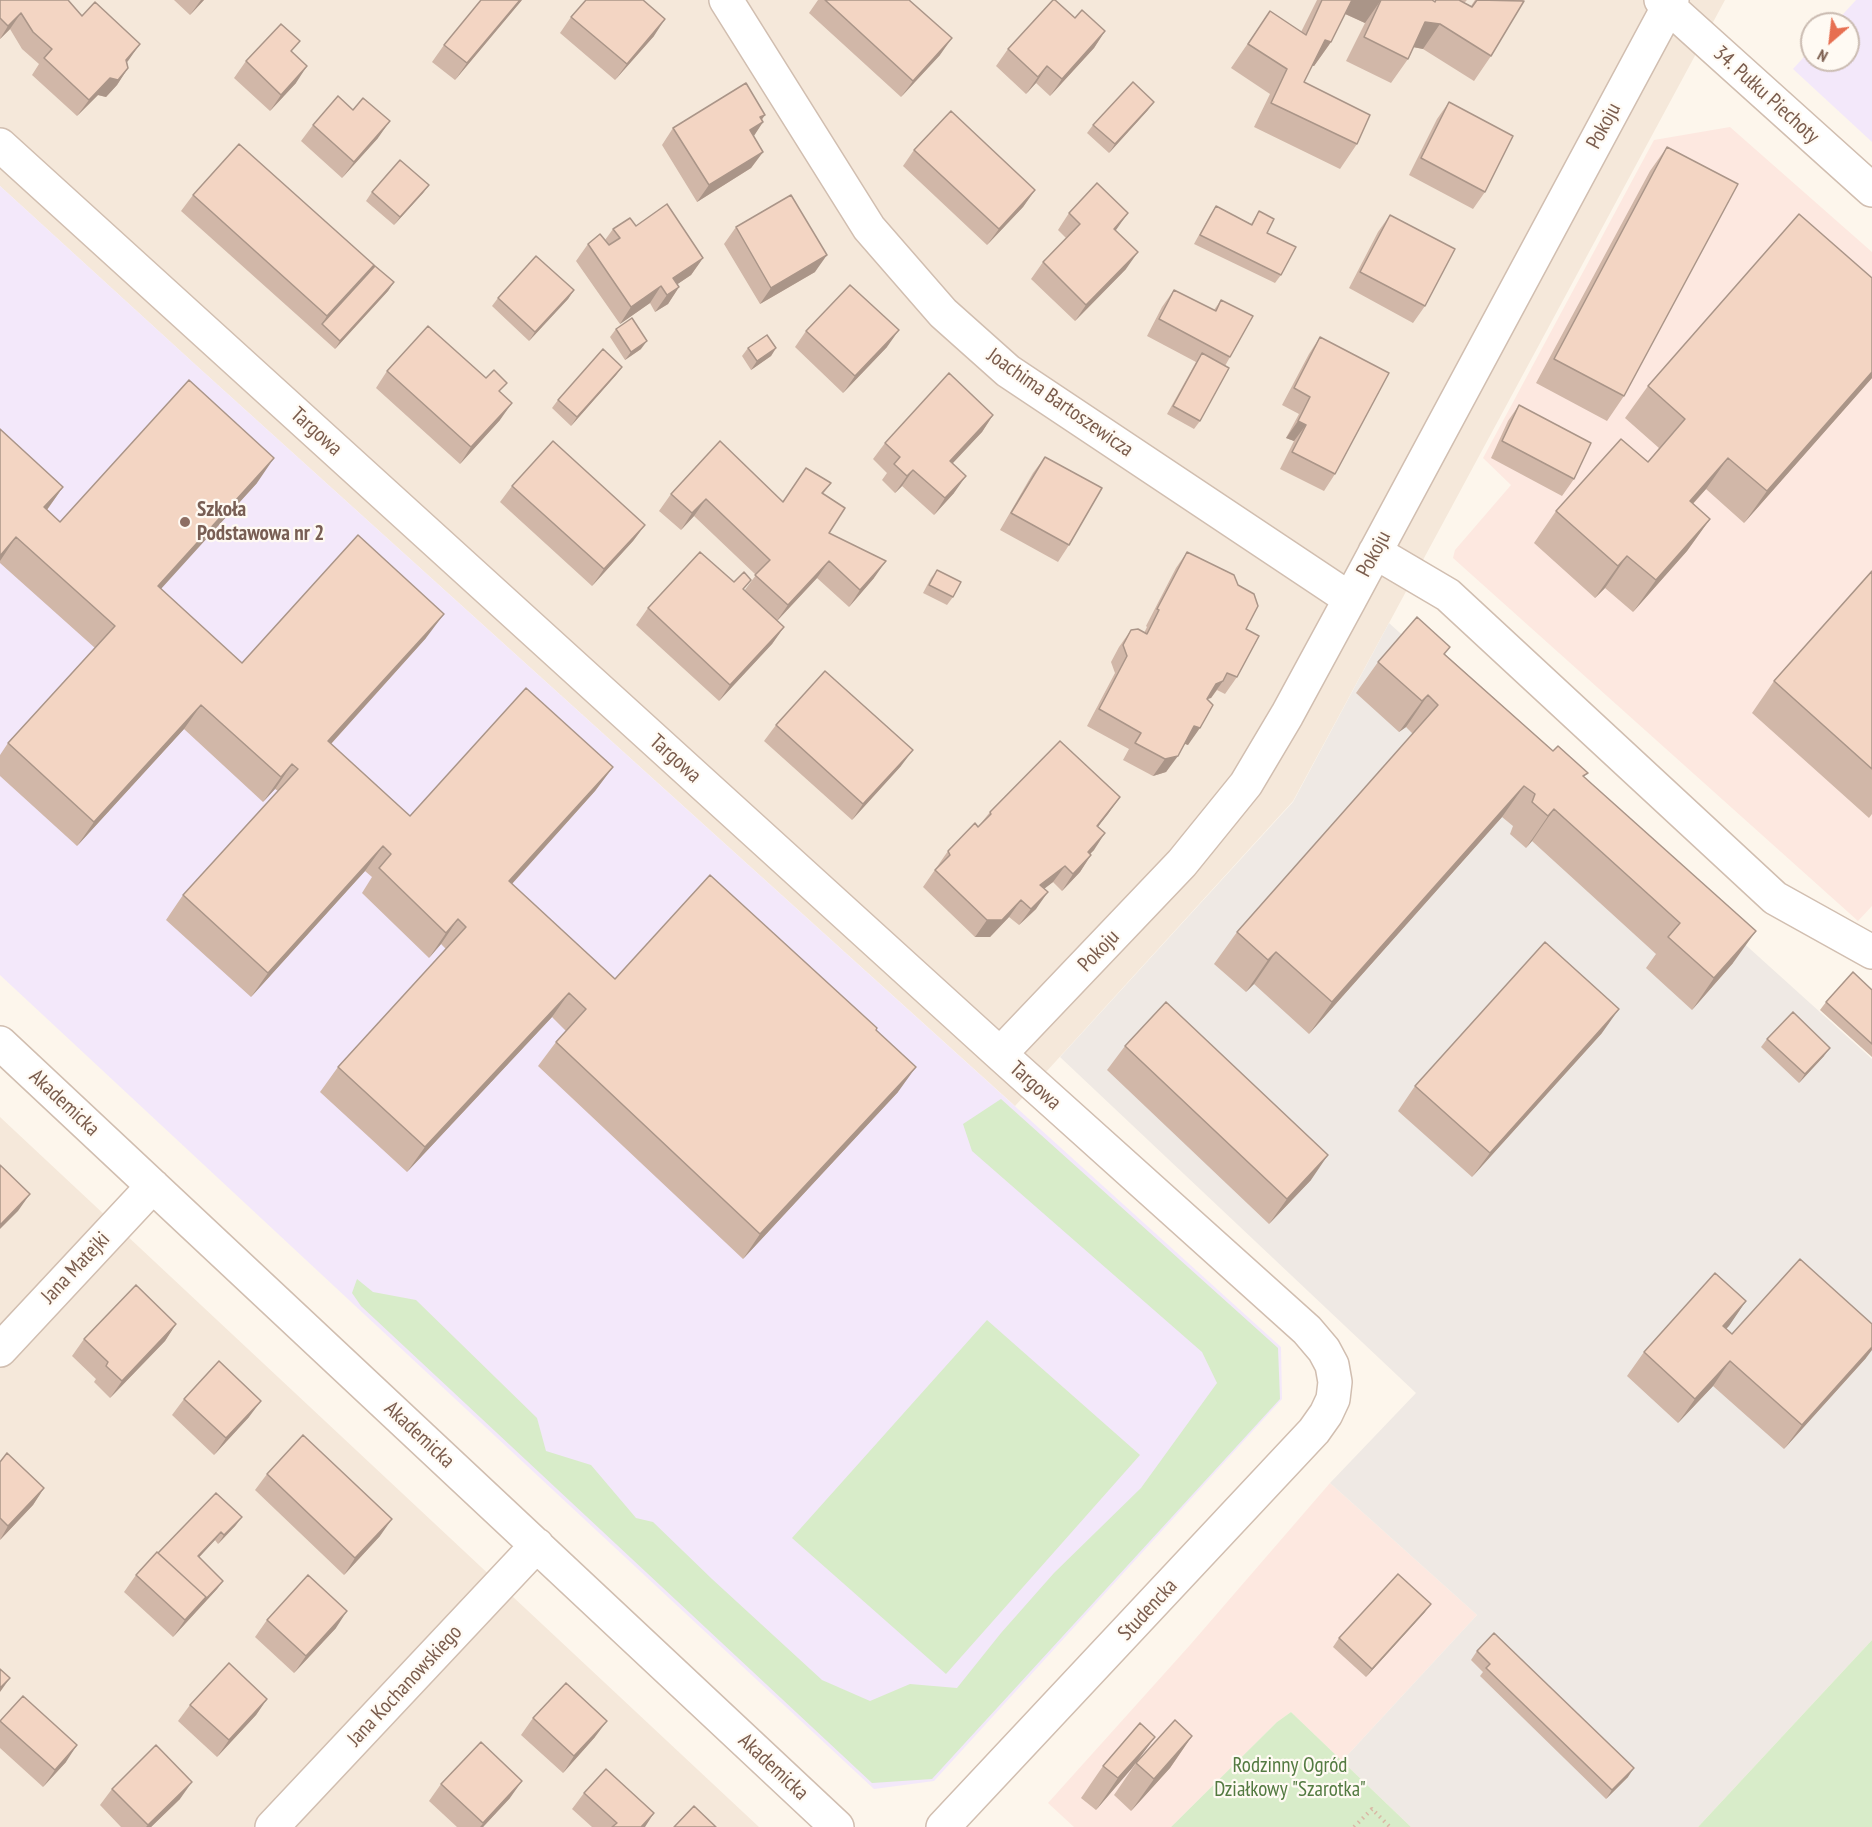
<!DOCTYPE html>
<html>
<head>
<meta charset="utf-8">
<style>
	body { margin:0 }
	#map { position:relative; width:1872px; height:1827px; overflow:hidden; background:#fdf6ec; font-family:"PT Sans Narrow",sans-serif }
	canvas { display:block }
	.north { position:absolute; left:1800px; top:12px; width:60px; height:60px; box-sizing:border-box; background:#fffaf3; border:2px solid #cabbb1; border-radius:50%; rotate:208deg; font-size:16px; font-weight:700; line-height:24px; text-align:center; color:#7a5c4d }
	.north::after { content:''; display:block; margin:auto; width:21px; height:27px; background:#e76f51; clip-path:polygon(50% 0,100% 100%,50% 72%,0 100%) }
</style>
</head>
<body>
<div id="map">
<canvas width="1872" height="1827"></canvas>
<div class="north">N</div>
</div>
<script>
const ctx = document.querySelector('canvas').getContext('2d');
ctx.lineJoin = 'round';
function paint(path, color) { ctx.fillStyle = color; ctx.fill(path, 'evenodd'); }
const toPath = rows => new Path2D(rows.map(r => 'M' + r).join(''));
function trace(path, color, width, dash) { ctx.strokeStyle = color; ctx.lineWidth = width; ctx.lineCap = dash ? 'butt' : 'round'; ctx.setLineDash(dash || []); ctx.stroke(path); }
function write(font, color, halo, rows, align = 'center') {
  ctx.font = font + ' "PT Sans Narrow",sans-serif'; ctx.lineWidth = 4.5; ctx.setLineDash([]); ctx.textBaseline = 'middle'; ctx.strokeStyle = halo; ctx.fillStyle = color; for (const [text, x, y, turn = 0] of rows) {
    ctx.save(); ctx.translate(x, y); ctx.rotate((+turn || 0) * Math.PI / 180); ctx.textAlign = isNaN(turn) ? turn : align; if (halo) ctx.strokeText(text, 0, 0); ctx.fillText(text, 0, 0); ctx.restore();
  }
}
const residential = toPath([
	[0,0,1725,0,1293,801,1015,1106,198,367,0,186],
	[0,1117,759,1827,0,1827]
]);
const commercial = toPath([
	[1730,127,1872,252,1872,906,1858,921,1453,558,1455,550,1511,485,1483,458,1654,140],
	[1330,1483,1477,1615,1342,1761,1291,1712,1277,1722,1171,1827,1074,1827,1048,1803,1190,1645]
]);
const industrial = toPath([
	[1389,623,1872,1059,1872,1640,1698,1827,1411,1827,1342,1761,1477,1615,1330,1483,1416,1393,1060,1057,1293,802]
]);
const education = toPath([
	[1856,0,1872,0,1872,142,1793,69,1812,48,1812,60,1848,60,1848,24,1834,24],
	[0,186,198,367,1281,1347,1282,1399,934,1781,874,1789,0,975]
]);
const green = toPath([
	[1001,1099,1278,1348,1280,1399,932,1779,872,1783,361,1306,352,1293,357,1279,373,1292,416,1300,537,1418,546,1451,591,1465,636,1518,653,1522,712,1579,822,1680,870,1701,910,1684,957,1688,1001,1633,1054,1573,1141,1488,1217,1383,1202,1352,972,1151,963,1124],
	[987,1320,1140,1455,946,1674,792,1538],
	[1872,1640,1872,1827,1698,1827],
	[1291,1712,1411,1827,1171,1827,1277,1722]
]);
const path = toPath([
	[1354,1827,1372,1809,1390,1827]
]);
const minor = toPath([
	[726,0,869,228,943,313,1008,371,1350,599],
	[1661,0,1872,190],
	[0,145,1000,1054,1307,1330,1324,1350,1332,1365,1335,1382,1333,1399,1326,1414,1314,1431,943,1827],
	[1375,552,1448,595,1775,898,1872,952],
	[0,1043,837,1827],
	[1000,1054,1182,863,1246,784,1287,715,1350,599,1672,0],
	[0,1350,153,1186],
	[272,1827,537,1545]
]);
const wall = toPath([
	[0,0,127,62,128,68,117,85,106,97,98,95,77,116,32,75,39,64,22,49,10,29,0,39],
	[174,0,204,0,190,15],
	[522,0,455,80,432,62,444,45],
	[818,0,909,0,940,55,901,97,809,13],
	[1317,0,1432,0,1434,1,1435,0,1467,0,1464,3,1471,6,1475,0,1523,0,1491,56,1474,81,1423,49,1413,47,1408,59,1391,83,1346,61,1365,23,1345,14,1331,42,1314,66,1312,66,1304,82,1357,144,1340,169,1254,127,1270,94,1231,68,1270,11,1301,32],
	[571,17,654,36,615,80,560,33],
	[1075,18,1105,31,1094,48,1050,96,1036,83,1026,94,996,66,1008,49],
	[292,52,296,83,270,111,234,78,246,61],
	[1449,102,1485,192,1473,209,1409,175,1437,119],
	[353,110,378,138,342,178,301,141,313,125],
	[1148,110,1109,153,1087,133,1093,125],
	[765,115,762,119,763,122,753,136,763,152,751,168,697,202,662,145,673,128],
	[1667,147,1624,396,1607,421,1536,383,1650,171],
	[914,150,1035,190,1023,207,987,245,903,166],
	[429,185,423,193,394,225,366,201,372,192],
	[193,195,374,265,367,274,394,282,388,291,335,349,181,211],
	[1216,206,1251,224,1259,211,1281,275,1275,283,1194,244,1210,215],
	[1069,213,1116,231,1126,269,1075,321,1031,279,1043,262,1066,238,1058,230],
	[1390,215,1425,306,1413,323,1349,288,1378,232],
	[636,226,703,258,691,275,677,284,679,287,668,304,655,312,650,303,620,324,576,261,588,244,605,240,613,229],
	[736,227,815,272,760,304,724,244],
	[574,290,568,299,529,341,492,306,498,298],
	[1174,290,1214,310,1221,300,1230,357,1225,366,1200,421,1194,429,1167,414,1196,362,1147,336,1162,307],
	[616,329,641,349,625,360,610,337],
	[806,331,887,347,843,393,795,347],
	[1320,337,1335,474,1324,491,1280,469,1294,441,1286,438,1299,414,1282,405,1309,354],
	[748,348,776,348,771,356,751,370,742,356],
	[622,367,616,375,571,426,552,408,558,400],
	[387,371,500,392,500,420,460,464,376,388],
	[1872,378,1744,523,1706,489,1693,504,1710,519,1687,551,1633,612,1605,588,1595,598,1534,543,1556,511,1648,462,1659,448,1625,418,1648,386],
	[1519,405,1574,479,1562,496,1491,458,1508,421],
	[993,415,982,432,952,463,954,493,934,515,902,486,895,493,882,480,887,473,873,459,885,443],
	[0,429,63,487,47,510,60,522,257,483,160,589,242,663,426,638,331,744,410,816,613,767,595,791,512,884,615,979,876,1030,898,1092,743,1259,538,1066,556,1042,566,1031,552,1017,407,1172,320,1092,338,1067,446,949,441,944,429,958,362,893,372,877,365,871,251,997,166,920,183,895,278,791,275,789,263,802,184,729,77,846,0,776,0,755,8,743,95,648,0,563],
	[1045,457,1069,545,1058,562,1000,530,1033,473],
	[831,483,823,494,829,533,874,578,849,607,817,578,777,621,784,627,772,644,719,701,636,625,648,608,734,582,744,591,756,575,694,516,681,530,659,511,671,494,782,501],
	[512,486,645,525,633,541,592,586,500,502],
	[1187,552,1246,629,1237,677,1225,694,1217,690,1211,698,1207,699,1188,745,1185,744,1166,772,1153,776,1123,760,1129,749,1087,726,1115,673,1111,662,1119,647,1131,630,1144,633,1147,627,1146,626,1176,568],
	[937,570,953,597,947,605,923,593,931,578],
	[1872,571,1872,814,1869,818,1752,713,1774,681],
	[1445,654,1553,751,1585,778,1733,963,1692,1010,1646,968,1656,954,1532,841,1526,848,1510,834,1513,826,1502,817,1309,1034,1254,984,1246,992,1214,964,1237,932,1413,734,1406,727,1399,732,1356,693,1378,662],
	[776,725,901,766,852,820,764,741],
	[1120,797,1098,826,1094,850,1090,854,1091,855,1080,872,1062,891,1053,882,1044,889,1036,909,1019,925,1009,917,990,937,975,937,923,887,948,851,978,827,990,812],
	[1872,990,1872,1057,1820,1010,1826,1002],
	[1602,1033,1472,1177,1398,1111,1415,1086],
	[1767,1039,1824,1056,1799,1083,1761,1047],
	[1125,1046,1311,1180,1269,1224,1107,1070],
	[1746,1301,1726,1329,1732,1334,1866,1358,1784,1449,1713,1386,1678,1423,1627,1376,1644,1352],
	[176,1324,165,1341,110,1398,94,1382,96,1379,72,1356,84,1339],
	[184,1399,249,1417,214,1455,172,1415],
	[0,1462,44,1488,33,1505,0,1540],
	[267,1474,380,1536,344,1575,255,1490],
	[236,1525,218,1544,215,1540,199,1557,223,1581,217,1589,173,1637,124,1592,136,1575,158,1553],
	[1425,1612,1366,1677,1333,1647,1339,1638],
	[267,1620,336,1628,294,1673,255,1637],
	[1477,1651,1628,1777,1606,1799,1480,1676,1483,1672,1471,1660],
	[267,1699,256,1715,217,1757,178,1721,190,1705],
	[533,1718,595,1737,563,1773,521,1735],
	[0,1721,66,1762,43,1787,0,1748],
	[1192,1736,1170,1768,1131,1811,1114,1795,1136,1763],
	[1155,1737,1132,1768,1096,1810,1081,1798,1103,1766],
	[441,1784,510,1798,483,1827,457,1827,429,1801],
	[112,1789,180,1799,151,1827,121,1827,100,1805],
	[584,1793,645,1827,592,1827,572,1809]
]);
const shadedWall = toPath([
	[201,0,204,0,190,15],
	[520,0,522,0,455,80,467,63],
	[1350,0,1381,0,1365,23,1341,12],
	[21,13,10,29,0,39,8,26],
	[665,19,654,36,615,80,627,64],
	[1425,22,1440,24,1423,49,1408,46],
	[1105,31,1094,48,1050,96,1062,79],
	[952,38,940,55,901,97,913,81],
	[1325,40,1331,42,1314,66,1307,64],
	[140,44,128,61,114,76,126,60],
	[307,66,296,83,270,111,281,95],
	[1047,66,1036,83,1026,94,1038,77],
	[128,68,117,85,106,97,98,95,77,116,89,100,110,78],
	[1154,102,1148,110,1109,153,1115,144],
	[765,115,757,126,763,122,752,139,738,147,760,117],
	[390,121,378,138,342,178,354,162],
	[763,152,751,168,697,202,709,185],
	[429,185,423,193,394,225,400,217],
	[1035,190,1023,207,987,245,999,229],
	[1128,213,1116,230,1102,245,1114,229],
	[1138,252,1126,269,1075,321,1086,305],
	[827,255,815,272,760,304,771,288],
	[703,258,691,275,666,292,673,278],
	[374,265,362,282,322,324,327,316],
	[394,282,388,291,335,349,340,341],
	[661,286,650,303,620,324,631,307],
	[679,287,668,304,655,312,667,295],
	[574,290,568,299,529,341,535,332],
	[899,330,887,347,843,393,855,376],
	[647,341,641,349,625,360,631,352],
	[776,348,771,356,751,370,757,361],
	[622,367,616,375,571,426,577,417],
	[1872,372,1872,378,1744,523,1767,491],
	[512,403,500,420,460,464,471,447],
	[993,415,982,432,939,478,950,461],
	[1298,421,1306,425,1294,441,1286,438],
	[274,458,257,483,141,611,158,586],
	[1728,458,1706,489,1667,532,1690,501],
	[913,470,902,486,895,493,907,476],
	[966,476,954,493,934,515,945,498],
	[63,487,46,511,44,507],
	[706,499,694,516,681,530,692,513],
	[1710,519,1687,551,1633,612,1656,580],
	[645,525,633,541,592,586,604,569],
	[16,537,0,561,0,556],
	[1627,556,1605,588,1595,598,1618,566],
	[829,561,817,578,776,622,788,605],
	[886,561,874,578,849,607,860,590],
	[444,614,426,638,311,766,328,741],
	[784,627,772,644,719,701,730,685],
	[1223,681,1211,698,1204,700,1216,684],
	[1428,695,1406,727,1399,732,1422,701],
	[201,705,184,729,77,846,94,822],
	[1194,726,1200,728,1188,745,1183,743],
	[913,750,901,766,852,820,863,804],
	[1178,756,1166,772,1153,776,1165,759],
	[292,764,275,789,263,802,281,777],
	[613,767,595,791,492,906,509,881],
	[1524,786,1502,817,1309,1034,1332,1002],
	[1120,797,1108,814,1086,842,1097,826],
	[1554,809,1532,841,1526,848,1548,816],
	[1105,833,1094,850,1076,868,1088,852],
	[383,846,365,871,251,997,268,973],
	[1091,855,1080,872,1062,891,1073,874],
	[1065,866,1053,882,1028,901,1040,885],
	[1048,892,1036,909,1019,925,1031,909],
	[1021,900,1009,917,990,937,975,937,987,920],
	[458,919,441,944,429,958,446,933],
	[1756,931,1733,963,1692,1010,1714,978],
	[1276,952,1254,984,1246,992,1268,960],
	[569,993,552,1017,407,1172,425,1147],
	[1619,1009,1602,1033,1472,1177,1490,1153],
	[1830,1048,1824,1056,1799,1083,1805,1074],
	[916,1067,898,1092,743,1259,760,1234],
	[1328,1155,1311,1180,1269,1224,1287,1199],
	[30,1194,18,1211,0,1229,0,1225],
	[1746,1301,1729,1326,1706,1350,1723,1326],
	[176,1324,165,1341,110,1398,122,1381],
	[1872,1347,1872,1350,1866,1358,1784,1449,1802,1425],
	[1730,1361,1713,1386,1678,1423,1695,1399],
	[261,1401,249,1417,214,1455,226,1438],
	[44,1488,33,1505,0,1540,8,1526],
	[242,1517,236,1525,218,1544,224,1535],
	[392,1519,380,1536,344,1575,355,1558],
	[221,1532,215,1540,192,1565,198,1556],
	[223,1581,217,1589,173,1637,185,1620,206,1597],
	[1431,1604,1425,1612,1366,1677,1372,1669],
	[347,1611,336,1628,294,1673,306,1656],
	[10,1678,0,1692,0,1688],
	[267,1699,256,1715,217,1757,229,1740],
	[607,1721,595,1737,563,1773,574,1756],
	[1192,1736,1170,1768,1131,1811,1154,1779],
	[1155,1737,1132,1768,1096,1810,1118,1778],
	[77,1745,66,1762,43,1787,55,1770],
	[1634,1768,1628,1777,1606,1799,1612,1790],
	[522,1781,510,1798,483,1827,480,1827],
	[192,1782,180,1799,151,1827,146,1827],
	[654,1813,645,1827,641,1827]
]);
const building = toPath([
	[0,0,68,0,82,16,95,2,140,44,126,60,128,68,118,80,110,78,89,100,44,58,52,49,33,32,21,13,8,26,0,18,0,0],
	[481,0,520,0,467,63,444,45,481,0],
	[586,0,643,0,665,19,627,64,571,17,586,0],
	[825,0,909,0,952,38,913,81,825,0],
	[1053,0,1055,0,1075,18,1082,10,1105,31,1062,79,1047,66,1038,77,1008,49,1053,0],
	[1322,0,1352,0,1331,42,1325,40,1304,82,1370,115,1357,144,1271,103,1287,69,1248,44,1270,11,1306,35,1322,0],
	[1381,0,1432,0,1435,2,1436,0,1459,0,1472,7,1477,0,1524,1,1491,56,1440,24,1425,22,1408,59,1364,37,1381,0],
	[281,24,300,41,291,51,307,66,281,95,246,61,281,24],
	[1133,82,1154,102,1115,144,1093,125,1133,82],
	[746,83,765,115,760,117,763,122,750,130,763,152,709,185,673,128,746,83],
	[338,96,353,110,363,98,390,121,354,162,313,125,338,96],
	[1449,102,1513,136,1485,192,1421,158,1449,102],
	[951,111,1035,190,999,229,914,150,951,111],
	[239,144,374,265,327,316,193,195,239,144],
	[1667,147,1738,184,1624,396,1554,359,1667,147],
	[400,160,429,185,400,217,372,192,400,160],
	[1097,183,1128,213,1114,229,1138,252,1086,305,1043,262,1080,224,1069,213,1097,183],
	[791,195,827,255,771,288,736,227,791,195],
	[667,204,703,258,673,278,679,287,667,295,661,286,631,307,588,244,600,234,609,245,620,238,613,229,630,218,636,226,667,204],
	[1216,206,1252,225,1259,211,1274,219,1267,233,1296,247,1281,275,1200,235,1216,206],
	[1799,214,1872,278,1872,372,1767,491,1728,458,1690,501,1710,519,1656,580,1627,556,1618,566,1556,511,1621,439,1648,462,1685,419,1648,386,1799,214],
	[1390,215,1455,249,1425,306,1360,272,1390,215],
	[536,256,574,290,535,332,498,298,536,256],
	[375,266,394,282,340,341,322,324,375,266],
	[850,285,899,330,855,376,806,331,850,285],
	[1174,290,1216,311,1221,300,1253,316,1230,357,1159,319,1174,290],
	[632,318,647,341,631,352,616,329,632,318],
	[428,326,486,378,494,370,507,383,499,391,512,403,471,447,387,371,428,326],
	[767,335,776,348,757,361,748,348,767,335],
	[1320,337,1389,373,1335,474,1292,452,1306,425,1298,421,1310,397,1294,388,1320,337],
	[603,349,622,367,577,417,558,400,603,349],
	[1202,353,1229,368,1200,421,1173,406,1202,353],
	[949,373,993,415,950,461,966,476,945,498,913,470,907,476,894,464,900,457,885,443,949,373],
	[189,380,274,458,158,586,242,663,358,535,444,614,328,741,410,816,526,688,613,767,509,881,615,979,710,875,877,1028,876,1030,916,1067,760,1234,556,1042,586,1009,569,993,425,1147,338,1067,466,927,458,919,446,933,379,868,391,854,383,846,268,973,183,895,298,769,292,764,281,777,201,705,94,822,8,743,115,626,16,537,0,556,0,429,63,487,44,507,60,522,189,380],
	[1519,405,1591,443,1574,479,1502,441,1519,405],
	[553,441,645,525,604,569,512,486,553,441],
	[720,441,783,502,806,468,831,483,822,493,845,508,829,533,886,561,860,590,829,561,788,605,755,575,770,560,706,499,692,513,671,494,720,441],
	[1045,457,1102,488,1069,545,1011,513,1045,457],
	[700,552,734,582,744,572,751,580,743,589,784,627,730,685,648,608,700,552],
	[1187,552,1234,575,1238,585,1254,594,1258,606,1246,629,1259,636,1237,677,1227,673,1223,681,1216,684,1207,699,1213,705,1200,728,1194,726,1178,756,1165,759,1135,743,1141,733,1099,709,1127,656,1123,645,1131,630,1138,629,1147,634,1159,610,1157,609,1187,552],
	[937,570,961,582,953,597,929,585,937,570],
	[1872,571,1872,769,1774,681,1872,571],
	[1417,617,1450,647,1444,654,1553,751,1558,746,1588,773,1583,776,1756,931,1714,978,1668,937,1680,923,1554,809,1548,816,1532,802,1535,794,1524,786,1332,1002,1276,952,1268,960,1237,932,1438,705,1428,695,1422,701,1378,662,1417,617],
	[825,671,913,750,863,804,776,725,825,671],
	[1060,741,1120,797,1097,826,1105,833,1088,852,1091,855,1073,874,1065,866,1040,885,1048,892,1031,909,1021,900,1002,920,987,920,935,870,950,855,948,851,975,823,978,827,991,814,990,812,1060,741],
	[1545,942,1619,1009,1490,1153,1415,1086,1545,942],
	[1853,972,1872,990,1872,1044,1826,1002,1853,972],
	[1166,1002,1328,1155,1287,1199,1125,1046,1166,1002],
	[1793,1012,1830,1048,1805,1074,1767,1039,1793,1012],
	[0,1165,30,1194,0,1225,0,1165],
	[1800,1259,1872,1324,1872,1347,1802,1425,1730,1361,1695,1399,1644,1352,1715,1273,1746,1301,1723,1326,1732,1334,1800,1259],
	[136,1285,176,1324,122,1381,106,1366,108,1362,84,1339,136,1285],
	[219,1361,261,1401,226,1438,184,1399,219,1361],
	[303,1435,392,1519,355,1558,267,1474,303,1435],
	[7,1453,44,1488,8,1526,0,1518,0,1462,7,1453],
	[216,1493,242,1517,224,1535,221,1532,198,1556,223,1581,200,1605,206,1597,158,1553,216,1493],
	[157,1552,206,1597,185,1620,136,1575,157,1552],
	[1398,1574,1431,1604,1372,1669,1339,1638,1398,1574],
	[308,1575,347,1611,306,1656,267,1620,308,1575],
	[1494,1633,1634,1768,1612,1790,1486,1668,1490,1664,1477,1651,1494,1633],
	[229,1663,267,1699,229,1740,190,1705,229,1663],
	[0,1669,10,1678,0,1688,0,1669],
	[566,1683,607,1721,574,1756,533,1718,566,1683],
	[23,1696,77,1745,55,1770,0,1721,23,1696],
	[1175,1720,1192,1736,1154,1779,1136,1763,1175,1720],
	[1140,1723,1155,1737,1118,1778,1103,1766,1140,1723],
	[481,1742,522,1781,483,1823,441,1784,481,1742],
	[156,1745,192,1782,148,1825,112,1789,156,1745],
	[606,1769,654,1813,641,1827,612,1827,617,1823,584,1793,606,1769],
	[694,1806,716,1827,674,1827,694,1806]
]);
const markers = [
	[185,522,6,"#8d6e63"]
];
const streetNames = [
	["34. Pułku Piechoty",1766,95,42],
	["Pokoju",1604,126,-62],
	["Joachima Bartoszewicza",1060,403,35],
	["Targowa",316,432,42],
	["Pokoju",1374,554,-62],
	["Targowa",675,759,42],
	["Pokoju",1099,951,-46],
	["Targowa",1035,1086,42],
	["Akademicka",64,1103,43],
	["Jana Matejki",76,1268,-47],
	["Akademicka",419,1435,43],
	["Studencka",1148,1610,-47],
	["Jana Kochanowskiego",405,1686,-47],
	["Akademicka",773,1767,43]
];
const educationNames = [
	["Szkoła",197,510],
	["Podstawowa nr 2",197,534]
];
const parkNames = [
	["Rodzinny Ogród",1290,1766],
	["Działkowy \"Szarotka\"",1290,1790]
];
paint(residential, '#f5e8da');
paint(commercial, '#fde8e0');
paint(industrial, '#efe9e4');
paint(education, '#f3e8fa');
paint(green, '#d8ecc9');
trace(minor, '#d1beb0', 36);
trace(path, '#d9b8a5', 4, [1.5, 4.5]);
trace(minor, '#fff', 33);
paint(wall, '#d1b7a8');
paint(shadedWall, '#aa9588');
paint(building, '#f3d5c3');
trace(building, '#aa9588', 1.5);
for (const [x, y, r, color] of markers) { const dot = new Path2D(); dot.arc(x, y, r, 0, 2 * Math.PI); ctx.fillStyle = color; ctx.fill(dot); trace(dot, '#fffaf3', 2); }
write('21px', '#7a5c4d', '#fffaf3', streetNames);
write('bold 21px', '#785e54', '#fffaf3', educationNames, 'left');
write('21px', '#537a41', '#fffaf3', parkNames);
</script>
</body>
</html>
